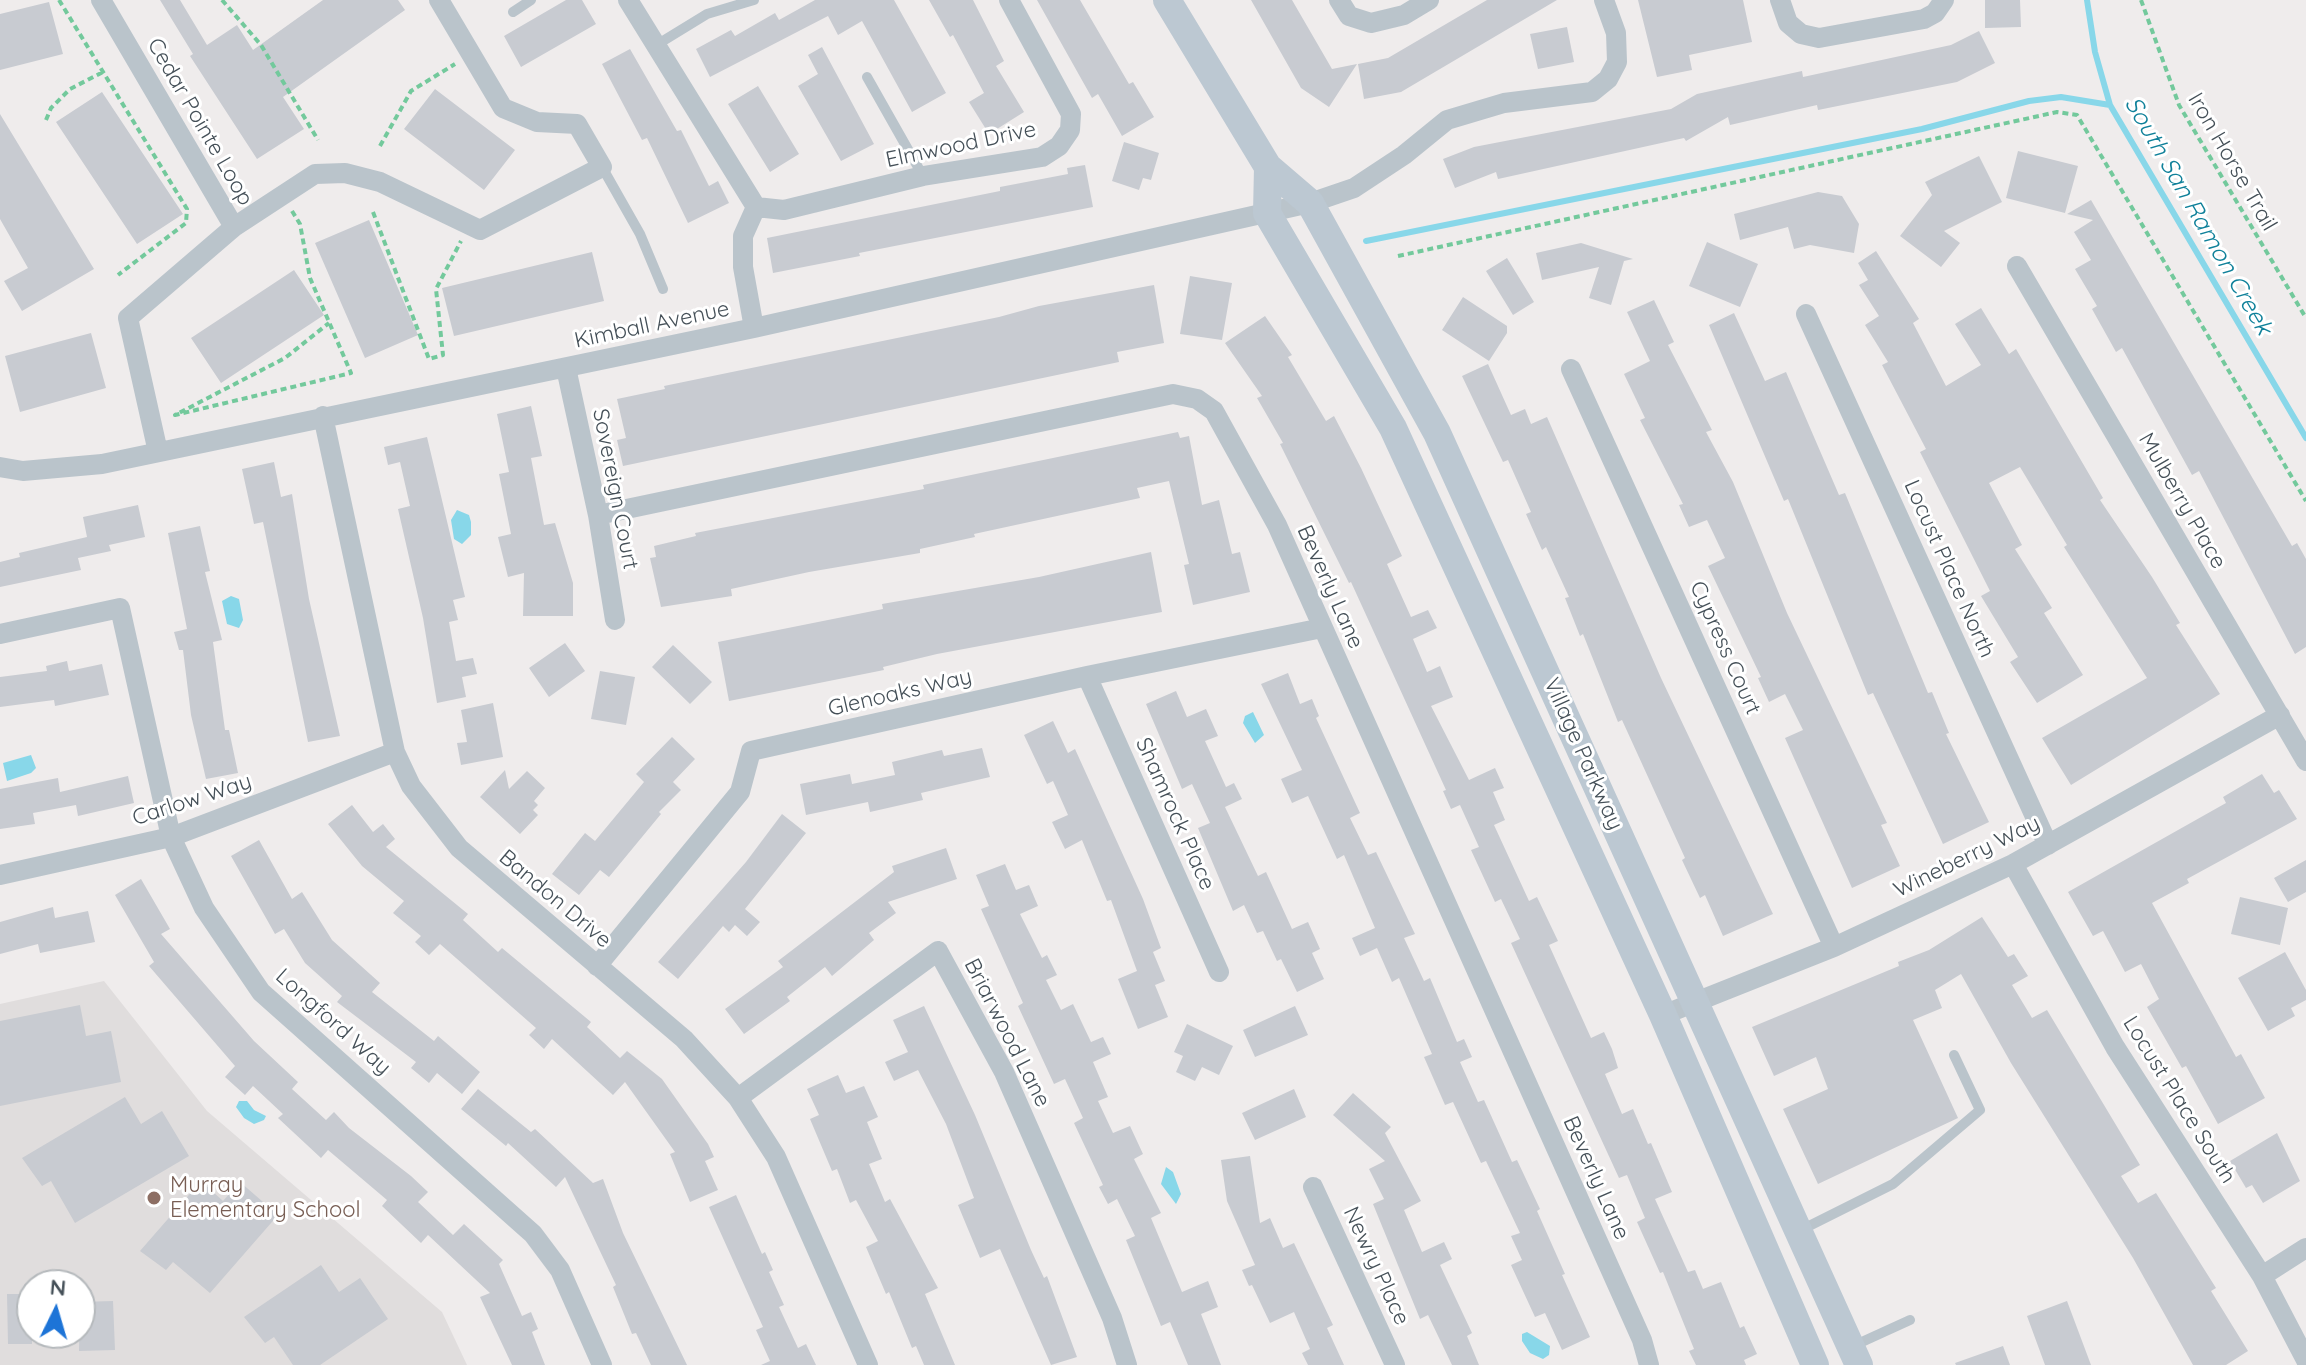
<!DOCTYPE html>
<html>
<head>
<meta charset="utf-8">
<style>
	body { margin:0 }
	#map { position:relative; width:2306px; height:1365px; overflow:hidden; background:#efecec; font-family:Quicksand,sans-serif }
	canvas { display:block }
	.north { position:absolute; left:16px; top:1269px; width:80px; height:80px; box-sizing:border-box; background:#fff; border:2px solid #b5b9bc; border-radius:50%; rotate:5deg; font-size:22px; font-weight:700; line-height:32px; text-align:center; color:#455058 }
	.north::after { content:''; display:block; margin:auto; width:28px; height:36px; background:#1d74d7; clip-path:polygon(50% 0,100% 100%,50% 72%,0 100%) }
</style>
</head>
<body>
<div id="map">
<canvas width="2306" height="1365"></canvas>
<div class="north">N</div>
</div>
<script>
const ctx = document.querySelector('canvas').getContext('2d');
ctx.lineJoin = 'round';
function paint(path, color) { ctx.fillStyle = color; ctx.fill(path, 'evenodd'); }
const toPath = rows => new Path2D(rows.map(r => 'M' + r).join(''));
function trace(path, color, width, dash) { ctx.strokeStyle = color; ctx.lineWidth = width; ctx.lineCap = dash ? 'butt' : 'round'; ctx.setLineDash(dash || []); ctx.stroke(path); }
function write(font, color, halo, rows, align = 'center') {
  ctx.font = font + ' Quicksand,sans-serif'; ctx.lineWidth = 6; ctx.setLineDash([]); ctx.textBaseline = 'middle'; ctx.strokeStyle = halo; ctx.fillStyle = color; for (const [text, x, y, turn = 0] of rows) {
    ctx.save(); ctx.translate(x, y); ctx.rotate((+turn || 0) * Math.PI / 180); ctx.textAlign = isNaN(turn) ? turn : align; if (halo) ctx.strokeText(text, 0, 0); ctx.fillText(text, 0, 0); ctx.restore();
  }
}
const education = toPath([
	[104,981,207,1111,442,1312,467,1365,0,1365,0,1004],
	[32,1285,80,1285,80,1333,32,1333]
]);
const water = toPath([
	[457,510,469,515,471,522,471,535,462,544,454,539,451,520],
	[231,596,239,599,243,620,239,628,227,624,222,601],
	[1253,712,1264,735,1255,743,1243,723,1245,716],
	[31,755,36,768,31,773,7,781,3,763],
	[239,1101,247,1101,254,1110,266,1116,264,1120,254,1124,244,1118,236,1107],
	[1166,1167,1173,1172,1181,1194,1176,1204,1161,1184],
	[1527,1332,1550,1346,1549,1355,1543,1359,1530,1353,1522,1341,1522,1334]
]);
const stream = toPath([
	[2087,0,2095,52,2110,105,2306,438],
	[1366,241,1922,129,2029,101,2061,97,2110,105]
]);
const building = toPath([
	[160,0,180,0,207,45,237,25,253,50,323,0,398,0,405,10,283,97,304,129,257,159,190,56,193,54],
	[566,0,582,0,596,24,521,67,504,36],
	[815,0,894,0,946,93,912,112,862,21,838,35,828,16,710,77,696,49,731,30,735,36,775,13,779,20],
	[929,0,973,0,1004,61,996,66,1024,112,989,134,969,102,984,93,953,35,950,37],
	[1037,0,1080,0,1129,84,1133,82,1154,117,1122,136,1098,94,1092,98],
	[1251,0,1292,0,1332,69,1357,64,1329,107,1301,88],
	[1487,0,1557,0,1401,92,1364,99,1358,64,1388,58],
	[1638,0,1743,0,1752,42,1689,55,1692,70,1657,77],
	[1985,0,2020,0,2021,27,1985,28],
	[49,2,63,54,0,70,0,14],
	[1567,27,1574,62,1538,69,1530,34],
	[1979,31,1995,63,1957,82,1818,110,1817,105,1730,125,1728,117,1686,141,1684,138,1498,179,1496,172,1455,188,1443,159,1474,147,1671,109,1697,94,1802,71,1803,77,1951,45],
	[822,47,874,144,841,161,798,86,818,74,808,55],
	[630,49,677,131,681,130,709,186,718,181,729,203,688,223,647,138,642,140,602,64],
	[758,86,799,154,770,172,728,104],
	[435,89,515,150,484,190,404,129],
	[102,92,183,214,137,244,56,122],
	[0,114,94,269,22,311,4,281,28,268,0,219],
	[1124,142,1159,153,1151,180,1143,178,1139,190,1112,181],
	[2018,151,2078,166,2065,213,2006,198],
	[1979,156,2002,202,1944,231,1960,243,1941,267,1900,236,1932,195,1925,182],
	[1085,165,1093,207,859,253,860,256,773,273,767,238,1000,191,1000,187,1068,174,1067,168],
	[1818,192,1842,196,1859,224,1854,253,1810,245,1794,249,1788,227,1740,240,1734,214],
	[2091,200,2292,546,2297,543,2306,559,2306,647,2295,654,2199,471,2192,475,2122,348,2116,352,2092,309,2097,306,2075,269,2091,260,2074,232,2093,220,2067,214],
	[369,220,418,335,365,358,315,243],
	[1707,242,1758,264,1740,307,1689,286],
	[1581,243,1633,259,1624,261,1611,305,1589,298,1599,267,1542,280,1536,253],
	[1876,251,1919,319,1913,323,1946,386,1981,365,1955,324,1981,308,2009,354,2016,349,2103,498,2100,500,2152,577,2180,623,2176,625,2220,694,2071,785,2042,738,2147,678,2064,547,2067,545,2020,467,1989,483,2022,545,2015,549,2052,608,2044,613,2083,675,2037,703,2010,662,2018,657,1981,596,1990,591,1920,452,1926,449,1882,365,1888,362,1865,325,1879,316,1859,285,1868,280,1858,263],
	[592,252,604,301,454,336,442,288],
	[1507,258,1534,302,1513,315,1486,271],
	[294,270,324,315,221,383,191,338],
	[1190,276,1232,283,1222,340,1180,334],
	[1154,285,1164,343,1117,352,1119,362,623,466,617,440,626,438,617,399,665,389,664,386,999,317,1039,306],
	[1463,297,1507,326,1507,333,1489,361,1442,330],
	[1654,300,1674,342,1668,345,1712,430,1706,432,1733,482,1787,613,1887,823,1881,825,1900,866,1852,888,1785,738,1803,730,1785,694,1769,702,1758,678,1761,677,1708,566,1725,558,1707,520,1689,527,1679,505,1683,504,1640,420,1645,418,1624,374,1650,361,1627,312],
	[1734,313,1765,381,1786,372,1839,495,1845,493,1928,693,1932,692,1949,733,1946,734,1989,822,1943,844,1873,693,1868,695,1788,499,1784,501,1709,325],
	[1265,316,1292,355,1288,357,1326,421,1334,416,1361,468,1402,556,1387,564,1411,617,1428,610,1437,628,1413,639,1427,672,1440,666,1453,697,1431,706,1469,780,1495,768,1504,788,1493,792,1505,820,1494,825,1529,901,1537,897,1558,941,1549,945,1591,1038,1604,1032,1612,1049,1618,1068,1605,1074,1622,1114,1633,1109,1648,1144,1651,1143,1672,1192,1655,1199,1688,1272,1695,1270,1703,1289,1721,1282,1740,1328,1744,1326,1757,1354,1744,1360,1746,1365,1696,1365,1689,1351,1694,1349,1663,1272,1660,1273,1637,1222,1645,1218,1627,1175,1619,1178,1511,943,1520,939,1501,899,1495,902,1471,850,1479,847,1460,805,1451,809,1443,791,1446,790,1351,582,1349,583,1280,444,1283,443,1257,398,1262,396,1225,343],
	[91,333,106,388,20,412,5,356],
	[1488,364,1511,415,1525,409,1531,424,1547,417,1661,678,1773,914,1723,936,1705,895,1700,898,1682,860,1685,858,1622,720,1618,722,1583,634,1580,636,1565,598,1569,597,1546,547,1542,550,1526,514,1531,512,1508,460,1503,462,1462,376],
	[531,406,542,456,531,458,544,525,555,523,573,583,573,616,523,616,524,573,508,577,498,537,511,534,499,474,509,472,497,414],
	[1178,432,1180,438,1189,436,1202,505,1219,500,1232,554,1240,552,1250,592,1193,605,1184,565,1189,564,1169,481,1137,488,1140,498,974,534,975,537,920,549,920,553,809,572,731,589,732,596,661,607,650,558,656,557,654,546,696,536,695,533,924,489,923,485],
	[427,437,465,597,453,600,458,620,449,622,456,661,473,658,477,674,462,677,466,697,437,703,423,618,398,509,410,506,400,462,388,465,384,447],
	[274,462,281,497,292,494,309,599,340,736,308,742,263,522,254,524,242,469],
	[138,505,145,537,109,545,111,551,78,558,81,570,0,587,0,562,20,557,19,553,87,537,83,517],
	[200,526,210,571,205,572,222,640,213,642,225,730,229,730,238,773,206,779,191,715,183,650,179,650,174,632,187,629,168,533],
	[1151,552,1162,612,937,654,883,667,884,670,729,701,718,642,883,609,882,604,1039,577],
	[565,643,585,671,549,697,529,668],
	[673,645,712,682,690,704,652,667],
	[67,661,69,671,102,664,109,695,55,706,54,700,0,707,0,677,47,671,46,666],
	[600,671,635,677,626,725,591,719],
	[1288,673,1300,704,1312,699,1319,716,1316,718,1360,813,1350,818,1368,855,1376,852,1415,934,1404,938,1424,981,1430,978,1457,1042,1464,1039,1472,1057,1460,1062,1478,1102,1484,1100,1512,1162,1517,1160,1540,1209,1537,1211,1565,1274,1562,1275,1590,1337,1562,1350,1545,1313,1535,1317,1511,1265,1522,1260,1511,1236,1520,1233,1486,1161,1481,1163,1453,1102,1445,1105,1424,1057,1432,1054,1399,978,1392,982,1377,948,1360,956,1352,938,1375,928,1344,855,1337,859,1308,796,1292,803,1281,779,1302,770,1261,684],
	[1176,691,1187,717,1206,709,1218,736,1205,741,1226,787,1234,783,1242,799,1225,807,1258,876,1266,872,1292,929,1308,922,1320,949,1312,953,1324,979,1297,992,1281,959,1277,961,1263,931,1257,933,1244,905,1233,911,1198,828,1210,823,1192,784,1182,789,1146,704],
	[493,703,503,757,461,765,457,743,467,742,461,710],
	[1053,721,1068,753,1075,749,1143,899,1161,948,1153,952,1165,981,1155,985,1168,1017,1138,1029,1118,979,1137,971,1111,900,1107,901,1082,840,1065,849,1052,822,1068,815,1053,781,1047,784,1024,735],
	[672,737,695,759,673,782,681,790,659,812,661,814,609,877,600,870,579,895,552,874,585,833,595,841,644,782,636,774],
	[982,748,990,777,921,793,923,800,870,812,868,802,806,815,800,784,850,774,852,784,895,775,892,762,942,750,944,756],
	[505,770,509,789,527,771,545,788,534,801,538,805,533,810,538,815,520,834,480,797],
	[2262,774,2274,793,2279,790,2297,819,2187,879,2189,883,2152,903,2236,1057,2241,1054,2265,1098,2218,1124,2186,1066,2182,1068,2147,1007,2159,999,2141,964,2125,972,2103,931,2093,936,2068,892,2226,803,2223,797],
	[128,776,134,803,78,816,76,805,33,813,35,824,0,829,0,789,58,778,60,792],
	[352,805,373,832,383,824,395,839,386,847,468,914,463,920,498,952,502,948,591,1022,587,1027,620,1058,627,1051,662,1079,708,1144,714,1157,705,1161,718,1190,690,1202,670,1154,675,1152,625,1082,613,1095,552,1039,544,1049,529,1035,536,1028,440,944,429,955,415,942,421,936,393,913,404,901,362,866,328,824],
	[782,814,806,833,745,909,760,922,747,936,735,925,729,932,723,926,678,979,658,962,746,862],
	[259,840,292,899,302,892,332,940,380,983,372,992,434,1041,438,1036,480,1072,462,1094,437,1073,429,1083,411,1068,416,1062,337,1002,342,996,305,963,284,929,275,934,231,856],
	[946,848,957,879,888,902,896,913,869,933,874,940,832,976,825,967,787,997,790,1001,744,1034,725,1009,783,967,778,961,894,872,892,866],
	[2306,860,2306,892,2288,902,2274,878],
	[1005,864,1016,890,1029,885,1038,906,1020,914,1042,958,1047,955,1057,975,1046,980,1061,1010,1073,1004,1091,1042,1103,1037,1111,1054,1093,1062,1108,1097,1098,1101,1113,1133,1130,1126,1143,1154,1134,1159,1161,1213,1151,1218,1182,1292,1208,1281,1218,1307,1201,1314,1221,1365,1188,1365,1170,1322,1161,1326,1126,1240,1135,1236,1117,1199,1108,1204,1099,1187,1103,1185,1074,1123,1083,1118,1065,1079,1054,1084,1018,1006,1023,1003,981,909,989,906,976,875],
	[141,879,170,929,161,934,254,1041,298,1082,292,1089,326,1120,334,1112,349,1128,411,1176,428,1192,418,1202,453,1235,464,1224,503,1260,499,1264,522,1316,531,1312,538,1329,532,1332,545,1365,512,1365,480,1297,490,1293,428,1235,421,1243,382,1206,387,1200,328,1150,321,1158,278,1118,283,1114,253,1086,245,1095,225,1077,235,1066,149,966,154,962,115,895],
	[2240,897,2288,908,2280,945,2231,934],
	[53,907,55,918,88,911,95,942,40,953,38,944,0,954,0,922],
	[1982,917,2008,957,2014,954,2028,976,2012,985,2032,1018,2047,1010,2140,1165,2121,1176,2138,1203,2156,1193,2216,1288,2211,1291,2248,1351,2226,1365,2193,1365,2133,1258,2011,1063,1961,974,1935,990,1942,1008,1913,1020,1958,1118,1818,1184,1783,1109,1828,1089,1816,1057,1774,1076,1752,1027,1899,966,1898,962,1929,950],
	[2285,952,2306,990,2306,1000,2291,1008,2295,1016,2268,1031,2238,978],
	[80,1005,86,1036,111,1031,121,1082,0,1106,0,1021],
	[924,1006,975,1115,1031,1250,1044,1278,1047,1276,1077,1357,1051,1365,1000,1249,980,1258,958,1205,974,1198,946,1124,918,1070,894,1081,885,1062,908,1052,893,1020],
	[1295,1006,1308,1035,1255,1057,1243,1030],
	[1187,1024,1233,1046,1219,1075,1202,1067,1195,1081,1176,1072,1183,1056,1174,1052],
	[838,1075,846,1093,864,1086,878,1117,867,1122,882,1159,869,1164,885,1202,890,1199,938,1288,925,1294,955,1365,924,1365,916,1346,912,1348,889,1292,886,1294,866,1247,878,1241,856,1200,850,1203,837,1169,832,1171,810,1119,819,1115,807,1089],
	[478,1089,531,1132,535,1129,593,1183,603,1179,623,1233,687,1365,651,1365,636,1333,632,1334,613,1287,616,1285,565,1177,556,1187,508,1143,506,1146,461,1109],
	[1294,1089,1306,1117,1255,1140,1242,1113],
	[1353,1093,1391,1127,1385,1133,1421,1201,1404,1210,1422,1252,1444,1242,1452,1259,1440,1265,1472,1333,1467,1336,1479,1365,1452,1365,1428,1315,1420,1319,1373,1204,1384,1199,1369,1169,1385,1161,1333,1115],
	[125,1097,141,1124,162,1111,189,1156,75,1223,51,1181,42,1186,22,1158],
	[2277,1133,2300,1181,2263,1203,2252,1185,2246,1188,2230,1161],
	[1250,1156,1260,1223,1270,1218,1283,1248,1294,1243,1333,1325,1327,1328,1344,1365,1308,1365,1302,1353,1310,1349,1294,1312,1270,1323,1252,1285,1249,1286,1242,1270,1255,1265,1227,1201,1221,1160],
	[201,1181,223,1201,240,1182,278,1215,210,1293,173,1262,166,1270,140,1251],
	[736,1195,762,1254,765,1252,773,1270,769,1272,784,1305,779,1307,798,1348,806,1344,816,1365,761,1365,770,1361,756,1330,763,1327,709,1207],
	[321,1265,339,1292,360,1278,388,1319,320,1365,293,1365,274,1337,265,1343,244,1317],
	[7,1294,32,1294,32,1344,8,1344],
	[113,1301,115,1350,79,1351,80,1302],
	[2067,1301,2091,1365,2045,1365,2027,1316],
	[2003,1346,2010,1365,1956,1365,1955,1363]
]);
const path = toPath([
	[59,0,187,209,186,223,118,275],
	[222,0,261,45,318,140],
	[2141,0,2179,105,2306,318],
	[46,120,51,108,70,89,103,72],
	[380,146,411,91,455,64],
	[292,211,300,224,310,278,351,373,175,415,285,358,329,323],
	[373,212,429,359,443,355,436,289,461,241],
	[1398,256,2057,112,2077,115,2306,501]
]);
const lane = toPath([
	[513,12,531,0],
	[658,44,707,14,754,0],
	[867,77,923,176],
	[602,167,640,234,663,289],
	[1801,1230,1893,1184,1980,1110,1954,1055],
	[1853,1346,1910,1320]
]);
const street = toPath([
	[101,0,234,227,315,174,345,173,380,182,480,230,602,167,577,124,537,122,503,108,439,0],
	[628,0,756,207,784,210,923,176,1042,157,1059,146,1070,130,1071,114,1009,0],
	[1339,0,1349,16,1371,23,1404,15,1429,0],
	[1780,0,1788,23,1801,34,1819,38,1924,19,1935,13,1944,0],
	[2017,266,2306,761],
	[1806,314,2048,845],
	[754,328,743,267,743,236,756,207],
	[566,368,598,515,615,620],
	[1571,369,1834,947],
	[323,416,395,752,411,786,459,848,684,1039,738,1098,776,1157,868,1365],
	[158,452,128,318,234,227],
	[0,467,23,471,102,464,754,328,1310,203,1354,188,1404,155,1447,120,1504,103,1592,92,1608,79,1617,62,1616,33,1604,0],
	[598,515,1173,394,1197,399,1214,411,1277,525,1642,1340,1649,1365],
	[0,634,120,608,171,837,204,908,261,992,533,1234,560,1270,602,1365],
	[1087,676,1219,972],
	[2013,864,2115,1047,2262,1276,2306,1360],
	[0,875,171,837,395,752],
	[597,966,740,792,751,751,1087,676,1322,628],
	[1663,1015,1834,947,2013,864,2280,715],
	[738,1098,938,951,1004,1072,1112,1318,1127,1365],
	[1313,1187,1395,1365],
	[2262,1276,2306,1248]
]);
const secondary = toPath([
	[1167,0,1268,167,1310,203,1437,433,1859,1365],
	[1268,167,1267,213,1393,428,1663,1015,1815,1365]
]);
const markers = [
	[154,1198,8,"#8d6e63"]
];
const streetNames = [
	["Cedar Pointe Loop",200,122,60],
	["Elmwood Drive",961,145,-12],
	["Iron Horse Trail",2232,162,60],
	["Kimball Avenue",652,325,-12],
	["Sovereign Court",615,489,79],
	["Mulberry Place",2182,501,60],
	["Locust Place North",1949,569,66],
	["Beverly Lane",1330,587,66],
	["Cypress Court",1725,648,66],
	["Glenoaks Way",900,693,-13],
	["Village Parkway",1583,754,66],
	["Carlow Way",192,800,-18],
	["Shamrock Place",1175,814,66],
	["Wineberry Way",1967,857,-26],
	["Bandon Drive",555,899,40],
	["Longford Way",333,1022,42],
	["Briarwood Lane",1007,1033,63],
	["Locust Place South",2179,1100,58],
	["Beverly Lane",1596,1178,66],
	["Newry Place",1376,1266,65]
];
const educationNames = [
	["Murray",170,1185],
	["Elementary School",170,1210]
];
const waterNames = [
	["South San Ramon Creek",2198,216,60]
];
paint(education, '#e0dddd');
paint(water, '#88d7e9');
trace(stream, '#88d7e9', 6);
paint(building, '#c8cbd1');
trace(path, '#73c99c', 4, [6, 4]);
trace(lane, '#bac4cb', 10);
trace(street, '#bac4cb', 20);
trace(secondary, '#bcc8d2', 28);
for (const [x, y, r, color] of markers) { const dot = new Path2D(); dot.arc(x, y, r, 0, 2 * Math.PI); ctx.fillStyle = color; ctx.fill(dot); trace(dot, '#fff', 3); }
write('22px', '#455058', '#fff', streetNames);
write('22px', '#785e54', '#fff', educationNames, 'left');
write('italic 24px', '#10819a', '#fff', waterNames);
</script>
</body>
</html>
